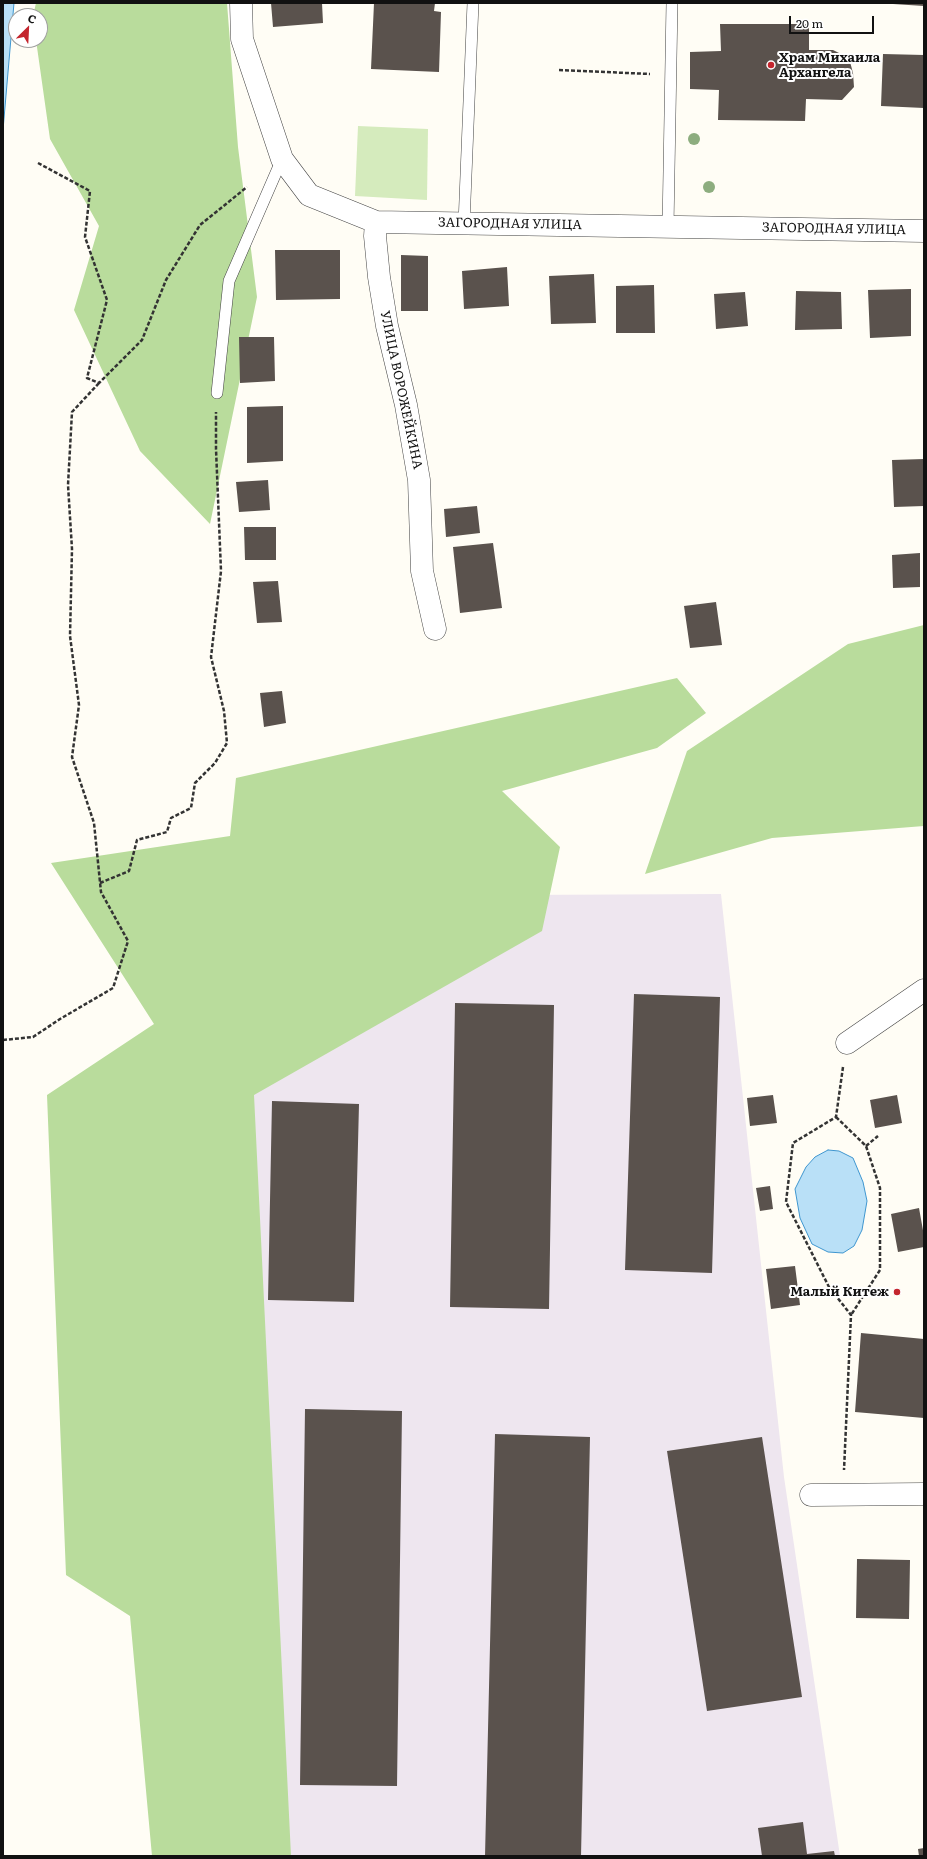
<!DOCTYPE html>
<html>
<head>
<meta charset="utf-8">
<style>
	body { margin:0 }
	#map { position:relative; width:927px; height:1859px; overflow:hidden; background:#fffdf5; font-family:Literata,serif }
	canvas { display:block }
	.frame { position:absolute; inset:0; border:4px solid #111; pointer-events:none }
	.north { position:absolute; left:8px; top:8px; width:40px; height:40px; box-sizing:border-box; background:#fff; border:1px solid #a0a0a0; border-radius:50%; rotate:24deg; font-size:11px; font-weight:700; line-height:16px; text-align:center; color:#111 }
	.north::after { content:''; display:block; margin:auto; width:14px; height:18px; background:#c4262e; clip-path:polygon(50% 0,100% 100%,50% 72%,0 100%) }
	.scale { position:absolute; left:789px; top:16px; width:85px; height:18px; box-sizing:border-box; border:2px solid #111; border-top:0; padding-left:5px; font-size:12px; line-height:14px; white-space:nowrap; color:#111; -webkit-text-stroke:3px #fff; paint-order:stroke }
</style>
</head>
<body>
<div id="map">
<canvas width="927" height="1859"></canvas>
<div class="frame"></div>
<div class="north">С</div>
<div class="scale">20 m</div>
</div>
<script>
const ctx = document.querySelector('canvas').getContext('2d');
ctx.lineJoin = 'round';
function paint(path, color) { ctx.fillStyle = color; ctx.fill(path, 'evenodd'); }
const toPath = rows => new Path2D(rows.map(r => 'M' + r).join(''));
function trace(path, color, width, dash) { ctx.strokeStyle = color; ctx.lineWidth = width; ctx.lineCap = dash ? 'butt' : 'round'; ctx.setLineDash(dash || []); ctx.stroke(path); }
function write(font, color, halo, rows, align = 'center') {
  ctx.font = font + ' Literata,serif'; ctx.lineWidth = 4; ctx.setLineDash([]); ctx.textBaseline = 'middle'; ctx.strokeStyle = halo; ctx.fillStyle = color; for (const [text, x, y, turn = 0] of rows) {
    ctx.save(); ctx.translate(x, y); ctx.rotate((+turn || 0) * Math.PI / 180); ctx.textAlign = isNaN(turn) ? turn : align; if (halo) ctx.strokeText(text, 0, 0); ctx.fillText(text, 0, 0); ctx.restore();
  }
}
const industrial = toPath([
	[721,894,784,1477,840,1856,257,1856,221,1094,514,895]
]);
const green = toPath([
	[358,126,428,129,427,200,355,196]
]);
const forest = toPath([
	[36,3,227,3,238,147,257,297,210,524,140,451,74,310,99,226,50,139,36,40,40,40,40,16,33,16],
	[924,625,924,826,772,838,645,874,687,751,848,644],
	[677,678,706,713,657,748,502,791,560,847,542,931,254,1095,291,1856,152,1856,130,1616,66,1575,47,1095,154,1024,51,863,230,836,236,778]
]);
const water = toPath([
	[3,3,14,3,3,130,3,3],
	[828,1150,839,1151,853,1158,863,1182,867,1201,862,1230,854,1246,843,1253,828,1252,812,1244,800,1218,795,1189,806,1167,815,1157,828,1150]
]);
const building = toPath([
	[271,3,322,3,323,23,273,27],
	[374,3,435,3,434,11,441,12,439,72,371,69],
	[893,3,924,3,924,6,893,4],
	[720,24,809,24,809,50,833,50,849,58,853,73,854,87,842,100,806,99,805,121,718,120,719,90,690,89,690,52,721,51],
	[883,54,924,55,924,108,881,106],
	[275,250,340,250,340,299,276,300],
	[401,255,428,256,428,311,401,311],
	[507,267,509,306,464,309,462,271],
	[594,274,596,323,551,324,549,276],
	[654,285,655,333,616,333,616,286],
	[911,289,911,336,870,338,868,290],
	[796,291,841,292,842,329,795,330],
	[745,292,748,326,716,329,714,294],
	[239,337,274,337,275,381,240,383],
	[283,406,283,461,247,463,247,407],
	[924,459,924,506,894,507,892,460],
	[268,480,270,510,239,512,236,482],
	[477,506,480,533,446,537,444,509],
	[244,527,276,527,276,560,245,560],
	[493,543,502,608,460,613,453,547],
	[920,553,920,587,893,588,892,555],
	[278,581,282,622,257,623,253,582],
	[716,602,722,645,690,648,684,606],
	[282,691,286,723,264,727,260,693],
	[634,994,720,997,712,1273,625,1270],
	[455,1003,554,1005,549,1309,450,1307],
	[773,1095,777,1123,750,1126,747,1098],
	[897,1095,902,1123,875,1128,870,1100],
	[272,1101,359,1104,354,1302,268,1300],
	[770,1186,773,1209,760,1211,756,1188],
	[919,1208,924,1236,924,1247,898,1252,891,1214],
	[795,1266,800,1305,771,1309,766,1269],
	[861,1333,924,1339,924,1418,855,1412],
	[305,1409,402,1411,397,1786,300,1785],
	[495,1434,590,1437,581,1856,485,1856],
	[762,1437,802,1697,707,1711,667,1451],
	[857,1559,910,1560,909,1619,856,1618],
	[803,1822,807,1854,834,1851,835,1856,762,1856,758,1828],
	[924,1848,924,1856,919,1856,918,1849]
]);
const path = toPath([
	[559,70,650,74],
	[38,163,90,191,85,237,107,300,87,378,99,383,142,340,166,280,200,225,247,187],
	[100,883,129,871,137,840,167,832,171,818,191,808,195,783,215,763,227,743,224,711,211,657,221,571,216,449,216,412],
	[3,1040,33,1037,60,1019,113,988,128,941,101,892,94,823,72,757,79,705,70,636,72,549,68,485,72,412,99,383],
	[843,1067,836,1117,793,1143,786,1202,829,1287,851,1315,844,1470],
	[836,1117,866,1146,880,1188,880,1270,851,1315],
	[866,1146,878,1136]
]);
const service = toPath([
	[464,224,473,3],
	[668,227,672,3],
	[217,393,229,281,282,159]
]);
const minor = toPath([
	[241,3,242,39,282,159,309,195,376,222,924,231],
	[376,222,375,236,379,277,387,326,406,405,419,480,422,571,435,629],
	[847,1043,924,990],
	[811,1495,924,1494]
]);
const trees = [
	[694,139],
	[709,187]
];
const markers = [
	[771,65,4,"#c4262e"],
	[897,1292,4,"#c4262e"]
];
const poiNames = [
	["Храм Михаила",779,58],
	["Архангела",779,73],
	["Малый Китеж",889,1292,"right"]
];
const streetNames = [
	["ЗАГОРОДНАЯ УЛИЦА",510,224,1],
	["ЗАГОРОДНАЯ УЛИЦА",834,229,1],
	["УЛИЦА ВОРОЖЕЙКИНА",401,390,78]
];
paint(industrial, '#eee6ef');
paint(green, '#d5ebbd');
paint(forest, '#b9dc9c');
paint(water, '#b9e0f7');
trace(water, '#3f96cf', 1);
paint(building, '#5a524d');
trace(service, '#444', 12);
trace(minor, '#444', 23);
trace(path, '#333', 2.5, [4, 2]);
trace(service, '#fff', 11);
trace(minor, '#fff', 22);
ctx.fillStyle = '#8dad7f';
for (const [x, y] of trees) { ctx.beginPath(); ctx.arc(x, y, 6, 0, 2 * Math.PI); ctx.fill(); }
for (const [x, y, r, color] of markers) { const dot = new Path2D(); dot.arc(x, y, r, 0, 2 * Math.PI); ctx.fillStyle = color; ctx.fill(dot); trace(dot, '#fff', 1.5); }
write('bold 13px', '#111', '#fff', poiNames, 'left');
write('13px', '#111', '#fff', streetNames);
</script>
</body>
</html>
